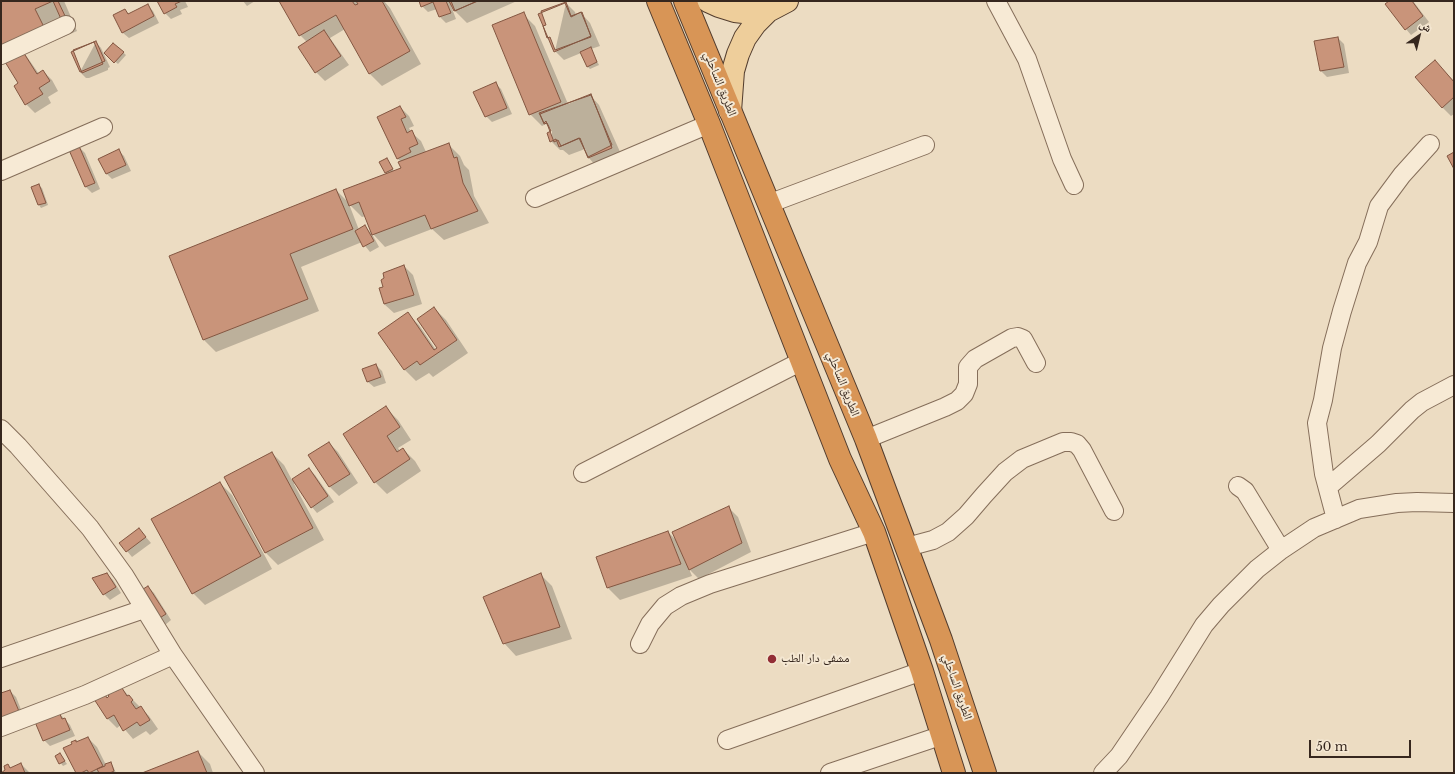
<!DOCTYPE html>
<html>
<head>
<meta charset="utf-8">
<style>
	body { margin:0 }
	#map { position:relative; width:1455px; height:774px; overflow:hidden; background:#ecdcc2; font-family:"Libre Baskerville","Noto Naskh Arabic",serif }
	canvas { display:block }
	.frame { position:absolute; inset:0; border:2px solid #36271e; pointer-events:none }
	.north { position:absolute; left:1399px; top:16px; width:40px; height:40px; -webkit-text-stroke:3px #f4e7d2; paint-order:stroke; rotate:35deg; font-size:11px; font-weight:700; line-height:16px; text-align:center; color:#36271e }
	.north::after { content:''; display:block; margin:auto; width:14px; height:18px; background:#36271e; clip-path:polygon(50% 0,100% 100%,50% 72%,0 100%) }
	.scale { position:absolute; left:1309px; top:740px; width:102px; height:18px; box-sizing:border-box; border:2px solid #36271e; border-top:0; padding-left:5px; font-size:12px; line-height:14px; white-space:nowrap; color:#36271e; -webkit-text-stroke:3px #f4e7d2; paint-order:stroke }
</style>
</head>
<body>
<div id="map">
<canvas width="1455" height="774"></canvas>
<div class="frame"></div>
<div class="north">ش</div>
<div class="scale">50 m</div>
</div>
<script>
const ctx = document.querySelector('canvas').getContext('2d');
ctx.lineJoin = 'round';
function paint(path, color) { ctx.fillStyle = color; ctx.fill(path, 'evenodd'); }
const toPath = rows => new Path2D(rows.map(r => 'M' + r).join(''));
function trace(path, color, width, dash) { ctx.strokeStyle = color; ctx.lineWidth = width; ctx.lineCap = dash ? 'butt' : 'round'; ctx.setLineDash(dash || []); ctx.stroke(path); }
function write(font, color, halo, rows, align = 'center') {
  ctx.font = font + ' "Libre Baskerville","Noto Naskh Arabic",serif'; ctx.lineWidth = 4; ctx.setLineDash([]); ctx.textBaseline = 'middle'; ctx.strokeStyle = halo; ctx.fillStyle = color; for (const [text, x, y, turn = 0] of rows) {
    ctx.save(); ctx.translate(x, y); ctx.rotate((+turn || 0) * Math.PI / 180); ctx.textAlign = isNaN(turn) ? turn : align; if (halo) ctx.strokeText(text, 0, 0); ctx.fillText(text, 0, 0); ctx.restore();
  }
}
const shadow = toPath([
	[1,1,64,1,77,31,25,54,39,74,43,71,52,80,58,91,48,97,51,103,35,113,26,104,20,84,1,56],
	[158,1,185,1,188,7,180,10,182,14,171,19,165,13],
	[243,1,255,1,247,6],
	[281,1,384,1,390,8,421,64,382,86,370,74,345,29,330,38,349,65,325,81,316,72,307,42,300,35],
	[420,1,517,1,467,23,455,11,452,5,451,6,456,19,446,23,440,17,437,9,428,12,422,6],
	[1391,1,1413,1,1429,22,1411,35,1406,29],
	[566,3,575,12,576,15,581,13,590,23,600,46,591,49,599,65,590,69,587,66,581,53,564,60,555,51],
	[148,6,153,11,159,23,129,38,123,33,114,16,125,10,130,15],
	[523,14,535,26,568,104,590,95,599,105,621,154,597,167,588,157,585,149,569,155,563,150,560,150,551,141,552,132,551,129,546,124,542,126,530,114],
	[1338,38,1344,44,1349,73,1327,77,1321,71],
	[96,42,101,48,110,67,108,68,108,70,89,78,86,78,80,72],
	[114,44,126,55,118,64,105,53],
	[1435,61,1454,81,1454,114,1451,116,1442,107],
	[495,83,501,89,512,114,492,122,486,116],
	[400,107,409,116,414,126,409,128,411,132,421,141,426,152,448,144,460,156,464,165,469,170,474,196,489,223,444,240,432,229,385,247,373,234,366,216,362,217,349,204,359,230,365,227,372,234,379,247,370,252,362,242,301,267,319,311,216,352,204,340,170,256,336,190,349,203,387,174,386,172,386,159,394,171,402,168,401,162,398,159,378,118],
	[79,147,85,153,100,189,92,193,86,187,70,151],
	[118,150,124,156,131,171,112,179,106,173],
	[39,186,42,188,48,205,41,208,39,205,33,188],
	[404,266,413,275,422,304,394,313,384,304,380,289,384,288],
	[434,308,446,320,468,353,433,377,429,373,416,381,404,369,407,313,419,325,436,350,438,348],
	[376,365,382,371,386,383,374,387,368,382],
	[386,408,398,420,411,440,398,448,400,451,403,449,415,461,421,471,387,494,375,482],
	[329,443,338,452,358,483,339,496,330,487,310,455],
	[272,453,284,465,292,480,309,469,315,475,334,502,317,513,312,507,295,483,294,484,324,540,278,565,266,553,226,478],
	[220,483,232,495,272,569,205,605,193,593],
	[729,508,738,517,751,552,699,579,689,569,692,576,620,600,608,588,597,558,668,532,677,541],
	[139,529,151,543,132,557,127,551],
	[107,574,113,580,121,593,110,600,104,594],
	[540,574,552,586,572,639,516,656,504,643],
	[148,587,154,593,171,620,165,625,159,619],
	[122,689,149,716,158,729,150,735,146,731,133,739,121,725,117,728,108,719,94,697,102,692,108,698],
	[10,691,16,697,26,722,1,695],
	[59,713,70,725,75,736,50,746,44,740],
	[88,738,97,747,106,765,111,763,113,766,116,773,77,773,73,745,75,741,77,743],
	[198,752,210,764,213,773,144,773],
	[60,754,67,764,63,766,56,757],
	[21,764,30,773,1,773,7,770,8,765,11,769]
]);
const building = toPath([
	[1,1,58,1,66,18,1,47,1,1],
	[53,1,61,19,44,27,35,9,53,1],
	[157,1,182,1,175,4,177,7,164,14,157,1],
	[279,1,352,1,355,5,358,4,356,1,382,1,410,51,369,74,336,15,299,36,279,1],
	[419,1,446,1,451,13,439,17,433,2,421,7,419,1],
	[448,1,477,1,455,11,451,1,449,2,448,1],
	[449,1,478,1,454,11,449,1],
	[1389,1,1412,1,1423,16,1405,30,1385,4,1389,1],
	[566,2,571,16,582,12,591,37,555,50,550,37,547,38,543,26,546,25,541,11,566,2],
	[565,3,571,17,581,12,591,36,554,52,538,14,565,3],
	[148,4,154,16,122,33,113,15,125,9,128,14,148,4],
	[524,12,561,102,529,115,492,25,524,12],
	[324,30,341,56,315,73,298,47,324,30],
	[1338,37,1344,67,1320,71,1314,41,1338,37],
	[96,41,105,61,80,72,71,52,96,41],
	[94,42,103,64,82,73,73,50,94,42],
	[113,43,124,52,114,63,104,53,113,43],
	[20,47,37,74,43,70,50,81,39,88,43,94,25,105,14,86,18,83,2,57,20,47],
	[591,47,597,62,587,67,580,52,591,47],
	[1435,60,1454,82,1454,97,1442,108,1415,77,1435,60],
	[496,82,507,108,485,117,473,92,496,82],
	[591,94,612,148,588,158,580,138,559,147,556,139,550,142,547,133,551,131,547,123,544,124,540,114,591,94],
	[591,95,612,145,588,157,579,138,561,146,558,140,554,142,546,121,544,123,539,113,591,95],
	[400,106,406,117,401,119,407,133,412,130,418,144,409,148,411,152,397,159,377,117,400,106],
	[449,143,454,158,457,157,463,183,478,211,431,229,425,215,372,235,359,202,349,206,343,190,401,168,398,162,449,143],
	[79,146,95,183,85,187,69,150,79,146],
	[119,149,126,165,106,174,98,159,119,149],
	[1454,152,1454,169,1447,156,1454,152],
	[387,158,393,169,385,173,379,162,387,158],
	[39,184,46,203,38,205,31,187,39,184],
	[336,189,353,229,290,254,308,299,203,340,169,256,336,189],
	[365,225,374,241,363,247,355,231,365,225],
	[404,265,414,295,384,304,379,288,383,287,381,280,384,278,383,273,404,265],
	[434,307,457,340,420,365,417,361,404,370,378,333,408,312,434,350,437,348,417,319,434,307],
	[376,364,381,377,367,382,362,369,376,364],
	[386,406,400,427,387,436,397,452,403,448,410,459,374,483,343,434,386,406],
	[329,442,350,474,329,487,308,455,329,442],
	[272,452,313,528,265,553,224,477,272,452],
	[309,468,328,496,311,508,292,479,309,468],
	[220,482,261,556,192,594,151,519,220,482],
	[729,506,742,543,689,570,672,532,729,506],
	[139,528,146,537,126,552,119,543,139,528],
	[668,531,681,564,607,588,596,557,668,531],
	[107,573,116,587,103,595,92,578,107,573],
	[541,573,560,627,503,644,483,597,541,573],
	[148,586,166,614,158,619,140,591,148,586],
	[122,688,127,696,129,695,133,700,131,702,136,709,141,706,150,720,140,726,137,722,123,731,114,715,107,719,92,696,102,690,107,698,109,696,108,695,115,690,116,691,122,688],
	[10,690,21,716,1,723,1,693,10,690],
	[59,712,62,719,65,718,70,730,43,741,35,722,59,712],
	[88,737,103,766,89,773,87,770,81,773,76,773,63,748,72,744,71,742,76,740,76,742,88,737],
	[198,751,207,773,142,773,198,751],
	[60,753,65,761,59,764,55,756,60,753],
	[111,762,114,771,110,773,99,773,97,769,105,766,105,764,111,762],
	[21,763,25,773,1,773,5,770,4,766,8,764,10,768,21,763]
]);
const minor = toPath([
	[996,1,1027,59,1062,159,1074,185],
	[1,55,66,25],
	[1,171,103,127],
	[535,198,709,124],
	[768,204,925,145],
	[1,429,18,446,90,528,124,575,173,655,255,773],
	[866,439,945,407,957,401,964,394,968,384,968,367,975,359,1012,338,1018,337,1023,339,1036,363],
	[583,473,802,361],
	[1238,486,1245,491,1281,550],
	[1328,487,1378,444,1412,410,1422,402,1454,385],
	[1336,519,1324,474,1317,423,1323,400,1332,348,1342,311,1357,263,1368,242,1379,206,1402,175,1430,144],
	[907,547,933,540,948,532,966,516,984,495,1005,472,1022,459,1063,442,1071,442,1077,444,1082,450,1114,511],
	[640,644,650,624,665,606,681,596,710,584,874,532],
	[1,658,144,609],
	[1,727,85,695,173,655],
	[727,740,922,671],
	[830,773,943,735],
	[1103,773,1119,756,1159,697,1204,625,1221,605,1257,569,1281,550,1314,528,1359,509,1397,503,1417,502,1454,503]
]);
const major = toPath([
	[708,1,719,6,735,11,752,13,768,11],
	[730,111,733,71,738,54,745,38,755,24,768,11,787,1]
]);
const highway = toPath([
	[658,1,709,124,840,459,874,532,922,671,954,773],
	[685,1,866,439,941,640,985,773]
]);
const markers = [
	[772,659,5,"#922d35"]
];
const streetNames = [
	["الطريق الساحلي",720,84,68],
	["الطريق الساحلي",843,384,68],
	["الطريق الساحلي",957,687,71]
];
const poiNames = [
	["مشفى دار الطب",781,659]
];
paint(shadow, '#0003');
paint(building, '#c9947a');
trace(building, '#835641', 1);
trace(minor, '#856e5a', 20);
trace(major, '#533d2e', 24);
trace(highway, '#533d2e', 24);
trace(minor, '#f7ead5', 18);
trace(major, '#eece9b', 22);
trace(highway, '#d89556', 22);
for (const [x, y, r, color] of markers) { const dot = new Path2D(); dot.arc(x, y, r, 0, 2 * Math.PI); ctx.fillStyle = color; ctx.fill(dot); trace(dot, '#f4e7d2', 1.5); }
write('12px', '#36271e', '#f4e7d2', streetNames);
write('12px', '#36271e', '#f4e7d2', poiNames, 'left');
</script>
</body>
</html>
